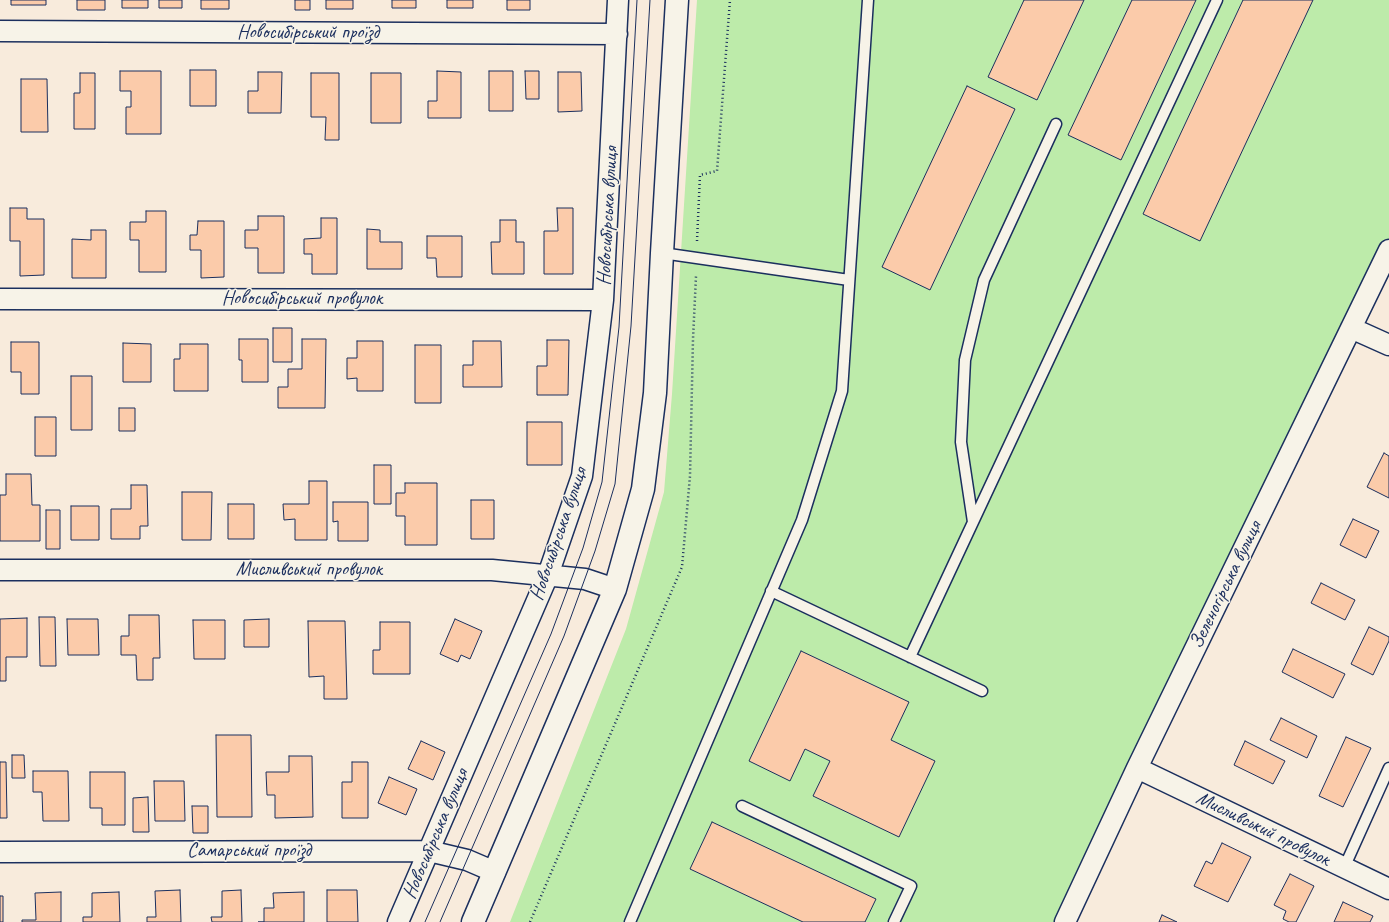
<!DOCTYPE html>
<html>
<head>
<meta charset="utf-8">
<style>
	body { margin:0 }
	canvas { display:block; background:#f8ebdc }
</style>
</head>
<body>
<canvas width="1389" height="922"></canvas>
<script>
const ctx = document.querySelector('canvas').getContext('2d');
ctx.lineJoin = 'round';
function paint(path, color) { ctx.fillStyle = color; ctx.fill(path, 'evenodd'); }
const toPath = rows => new Path2D(rows.map(r => 'M' + r).join(''));
function trace(path, color, width, dash) { ctx.strokeStyle = color; ctx.lineWidth = width; ctx.lineCap = dash ? 'butt' : 'round'; ctx.setLineDash(dash || []); ctx.stroke(path); }
function write(font, color, halo, rows, align = 'center') {
  ctx.font = font + ' Caveat,sans-serif'; ctx.lineWidth = 3; ctx.setLineDash([]); ctx.textBaseline = 'middle'; ctx.strokeStyle = halo; ctx.fillStyle = color; for (const [text, x, y, turn = 0] of rows) {
    ctx.save(); ctx.translate(x, y); ctx.rotate((+turn || 0) * Math.PI / 180); ctx.textAlign = isNaN(turn) ? turn : align; if (halo) ctx.strokeText(text, 0, 0); ctx.fillText(text, 0, 0); ctx.restore();
  }
}
const green = toPath([
	[697,0,1389,0,1389,250,1065,922,510,922,626,629,664,492,672,394]
]);
const building = toPath([
	[11,0,46,0,46,5,11,5,11,0],
	[77,0,105,0,105,10,77,10,77,0],
	[122,0,148,0,148,8,122,8,122,0],
	[159,0,182,0,182,8,159,8,159,0],
	[201,0,229,0,229,9,201,9,201,0],
	[295,0,310,0,310,10,295,10,295,0],
	[326,0,353,0,353,9,326,9,326,0],
	[392,0,416,0,416,8,392,8,392,0],
	[447,0,473,0,473,8,447,8,447,0],
	[507,0,530,0,530,10,507,10,507,0],
	[1024,0,1084,0,1037,100,988,77,1024,0],
	[1132,0,1196,0,1121,160,1068,135,1132,0],
	[1243,0,1313,0,1200,241,1143,214,1243,0],
	[190,70,216,70,216,106,190,106,190,70],
	[120,71,161,71,161,134,126,134,126,107,131,107,131,91,120,91,120,71],
	[437,71,461,72,461,118,428,118,428,101,437,101,437,71],
	[489,71,513,71,513,111,489,111,489,71],
	[525,71,539,71,539,99,526,99,525,71],
	[258,72,282,72,281,113,248,113,248,91,258,91,258,72],
	[558,72,581,72,582,111,558,112,558,72],
	[80,73,95,73,95,129,74,129,74,93,80,93,80,73],
	[311,73,339,73,339,140,325,140,326,117,311,117,311,73],
	[371,73,401,73,401,123,371,123,371,73],
	[21,79,47,79,48,132,21,132,21,79],
	[967,86,1015,109,930,290,882,267,967,86],
	[10,208,27,208,27,219,44,219,44,275,20,276,20,241,10,241,10,208],
	[557,208,573,208,573,274,544,274,544,231,558,231,557,208],
	[146,211,166,211,166,272,139,272,139,240,130,240,130,222,146,222,146,211],
	[258,216,284,216,284,273,258,273,258,248,245,248,245,230,258,230,258,216],
	[321,218,337,218,337,274,312,274,312,254,304,254,304,239,321,238,321,218],
	[500,220,516,220,516,242,524,242,524,274,492,274,491,242,500,242,500,220],
	[198,221,224,221,224,277,201,278,201,250,190,250,190,235,197,235,198,221],
	[367,229,380,230,380,242,402,242,402,269,367,269,367,229],
	[91,230,106,230,106,278,72,278,72,239,91,240,91,230],
	[427,236,462,236,462,277,437,277,436,258,427,258,427,236],
	[273,328,292,328,292,362,273,362,273,328],
	[239,339,268,339,268,382,242,382,242,360,239,360,239,339],
	[302,339,326,339,325,408,278,408,278,387,288,387,288,369,302,369,302,339],
	[547,340,569,340,568,395,537,395,537,366,547,366,547,340],
	[357,341,383,341,383,391,357,391,357,378,347,379,347,358,357,358,357,341],
	[473,341,501,341,502,387,463,387,463,365,473,365,473,341],
	[11,342,39,342,39,394,21,394,21,372,11,372,11,342],
	[123,343,151,344,151,382,123,382,123,343],
	[180,344,208,344,208,391,174,391,174,359,180,359,180,344],
	[415,345,441,345,441,403,415,403,415,345],
	[71,376,92,376,92,430,71,430,71,376],
	[119,408,135,408,135,431,119,431,119,408],
	[35,417,56,417,56,456,35,456,35,417],
	[527,422,562,422,562,465,527,465,527,422],
	[1384,453,1389,456,1389,498,1367,487,1384,453],
	[374,465,391,465,391,504,374,504,374,465],
	[6,474,31,474,32,505,40,505,40,541,0,541,0,495,6,495,6,474],
	[309,481,327,481,327,540,295,540,295,519,284,520,283,504,309,504,309,481],
	[405,483,437,483,437,545,405,545,405,516,396,516,396,493,405,493,405,483],
	[131,485,147,485,148,526,140,526,140,539,111,539,111,509,131,509,131,485],
	[182,492,212,492,211,540,182,540,182,492],
	[471,500,494,500,494,539,471,539,471,500],
	[333,502,368,502,368,541,338,541,338,521,333,522,333,502],
	[228,504,254,504,254,539,228,539,228,504],
	[71,506,99,506,99,540,71,540,71,506],
	[46,510,60,510,60,549,46,549,46,510],
	[1353,519,1379,531,1366,558,1340,545,1353,519],
	[1321,583,1355,600,1345,620,1311,603,1321,583],
	[129,615,159,615,160,658,153,658,153,680,137,680,136,655,121,655,121,636,129,636,129,615],
	[39,617,55,617,56,666,40,666,39,617],
	[27,618,27,657,6,657,6,681,0,681,0,619,27,618],
	[67,619,98,619,99,655,68,655,67,619],
	[269,619,269,647,244,647,244,620,269,619],
	[455,619,482,631,470,659,461,655,458,662,440,654,455,619],
	[193,620,225,620,225,659,194,659,193,620],
	[308,621,345,621,347,699,324,699,324,676,309,677,308,621],
	[380,622,410,622,410,674,373,674,373,650,380,650,380,622],
	[1369,627,1389,637,1389,641,1373,675,1351,664,1369,627],
	[1293,649,1345,674,1333,698,1282,672,1293,649],
	[801,651,909,702,891,740,935,761,899,837,813,796,830,761,805,749,790,781,749,761,801,651],
	[1281,718,1317,736,1307,758,1270,740,1281,718],
	[216,735,251,735,252,817,217,817,216,735],
	[1346,737,1371,748,1343,807,1319,796,1346,737],
	[421,741,445,752,433,780,408,769,421,741],
	[1245,741,1285,761,1273,784,1234,765,1245,741],
	[12,755,24,755,25,778,12,778,12,755],
	[289,756,312,756,313,817,275,818,275,795,267,795,266,772,289,772,289,756],
	[0,762,6,762,7,818,0,818,0,762],
	[352,762,368,762,368,818,342,818,342,782,352,782,352,762],
	[33,771,68,771,69,821,43,821,42,792,33,792,33,771],
	[90,772,125,772,125,825,102,825,102,808,90,808,90,772],
	[389,777,417,789,406,815,378,803,389,777],
	[154,781,184,781,185,821,155,821,154,781],
	[148,797,149,832,133,832,133,798,148,797],
	[192,806,208,806,208,833,193,833,192,806],
	[712,822,876,899,865,922,803,922,690,869,712,822],
	[1222,843,1251,857,1228,902,1194,886,1206,861,1212,864,1222,843],
	[1290,874,1314,886,1296,922,1289,922,1283,919,1286,911,1274,905,1290,874],
	[180,890,181,922,147,922,147,917,156,917,155,891,180,890],
	[241,890,242,922,212,922,211,917,222,917,222,891,241,890],
	[327,890,357,890,358,922,327,922,327,890],
	[61,892,61,922,22,922,22,920,36,920,35,893,61,892],
	[119,892,120,922,83,922,83,917,92,917,92,893,119,892],
	[304,892,304,922,258,922,264,922,264,908,274,908,273,893,304,892],
	[0,896,3,896,3,922,0,922,0,896],
	[1343,902,1373,916,1370,922,1334,922,1343,902],
	[1162,915,1177,922,1159,922,1162,915]
]);
const path = toPath([
	[697,241,700,175,717,171,730,0],
	[530,922,682,567,690,476,693,339,696,276]
]);
const service = toPath([
	[662,253,849,280],
	[973,522,961,442,965,360,984,280,1056,124],
	[771,591,982,691],
	[910,657,1217,0],
	[742,806,911,886,894,922],
	[1344,868,1389,768],
	[630,922,802,520,842,391,868,0]
]);
const minor = toPath([
	[0,31,617,34],
	[0,299,603,300],
	[1351,328,1389,345],
	[0,570,492,570,585,579,615,589],
	[1137,768,1389,889],
	[0,852,429,851,467,860,495,872],
	[398,922,548,575,582,476,603,300,618,0],
	[1065,922,1137,768,1389,250]
]);
const secondary = toPath([
	[473,922,615,589,643,489,655,393,662,253,677,0]
]);
const tram = toPath([
	[425,922,551,634,583,548,602,482,619,327,637,0],
	[440,922,564,636,595,551,615,484,631,326,650,0]
]);
const streetNames = [
	["Новосибірський проїзд",308,33],
	["Новосибірська вулиця",608,216,-87],
	["Новосибірський провулок",302,299],
	["Новосибірська вулиця",559,534,-71],
	["Мисливський провулок",309,570],
	["Зеленогірська вулиця",1226,585,-64],
	["Мисливський провулок",1263,829,26],
	["Новосибірська вулиця",436,834,-67],
	["Самарський проїзд",249,851]
];
paint(green, '#bdebaa');
paint(building, '#fbcbaa');
trace(building, '#1b2f5e', 1);
trace(service, '#1b2f5e', 13);
trace(minor, '#1b2f5e', 23);
trace(secondary, '#1b2f5e', 25);
trace(path, '#1b2f5e', 2.5, [1, 3]);
trace(service, '#f7f3e8', 10);
trace(minor, '#f7f3e8', 20);
trace(secondary, '#f7f3e8', 22);
trace(tram, '#1b2f5e', 1);
write('20px', '#1b2f5e', '#f7f3e8', streetNames);
</script>
</body>
</html>
